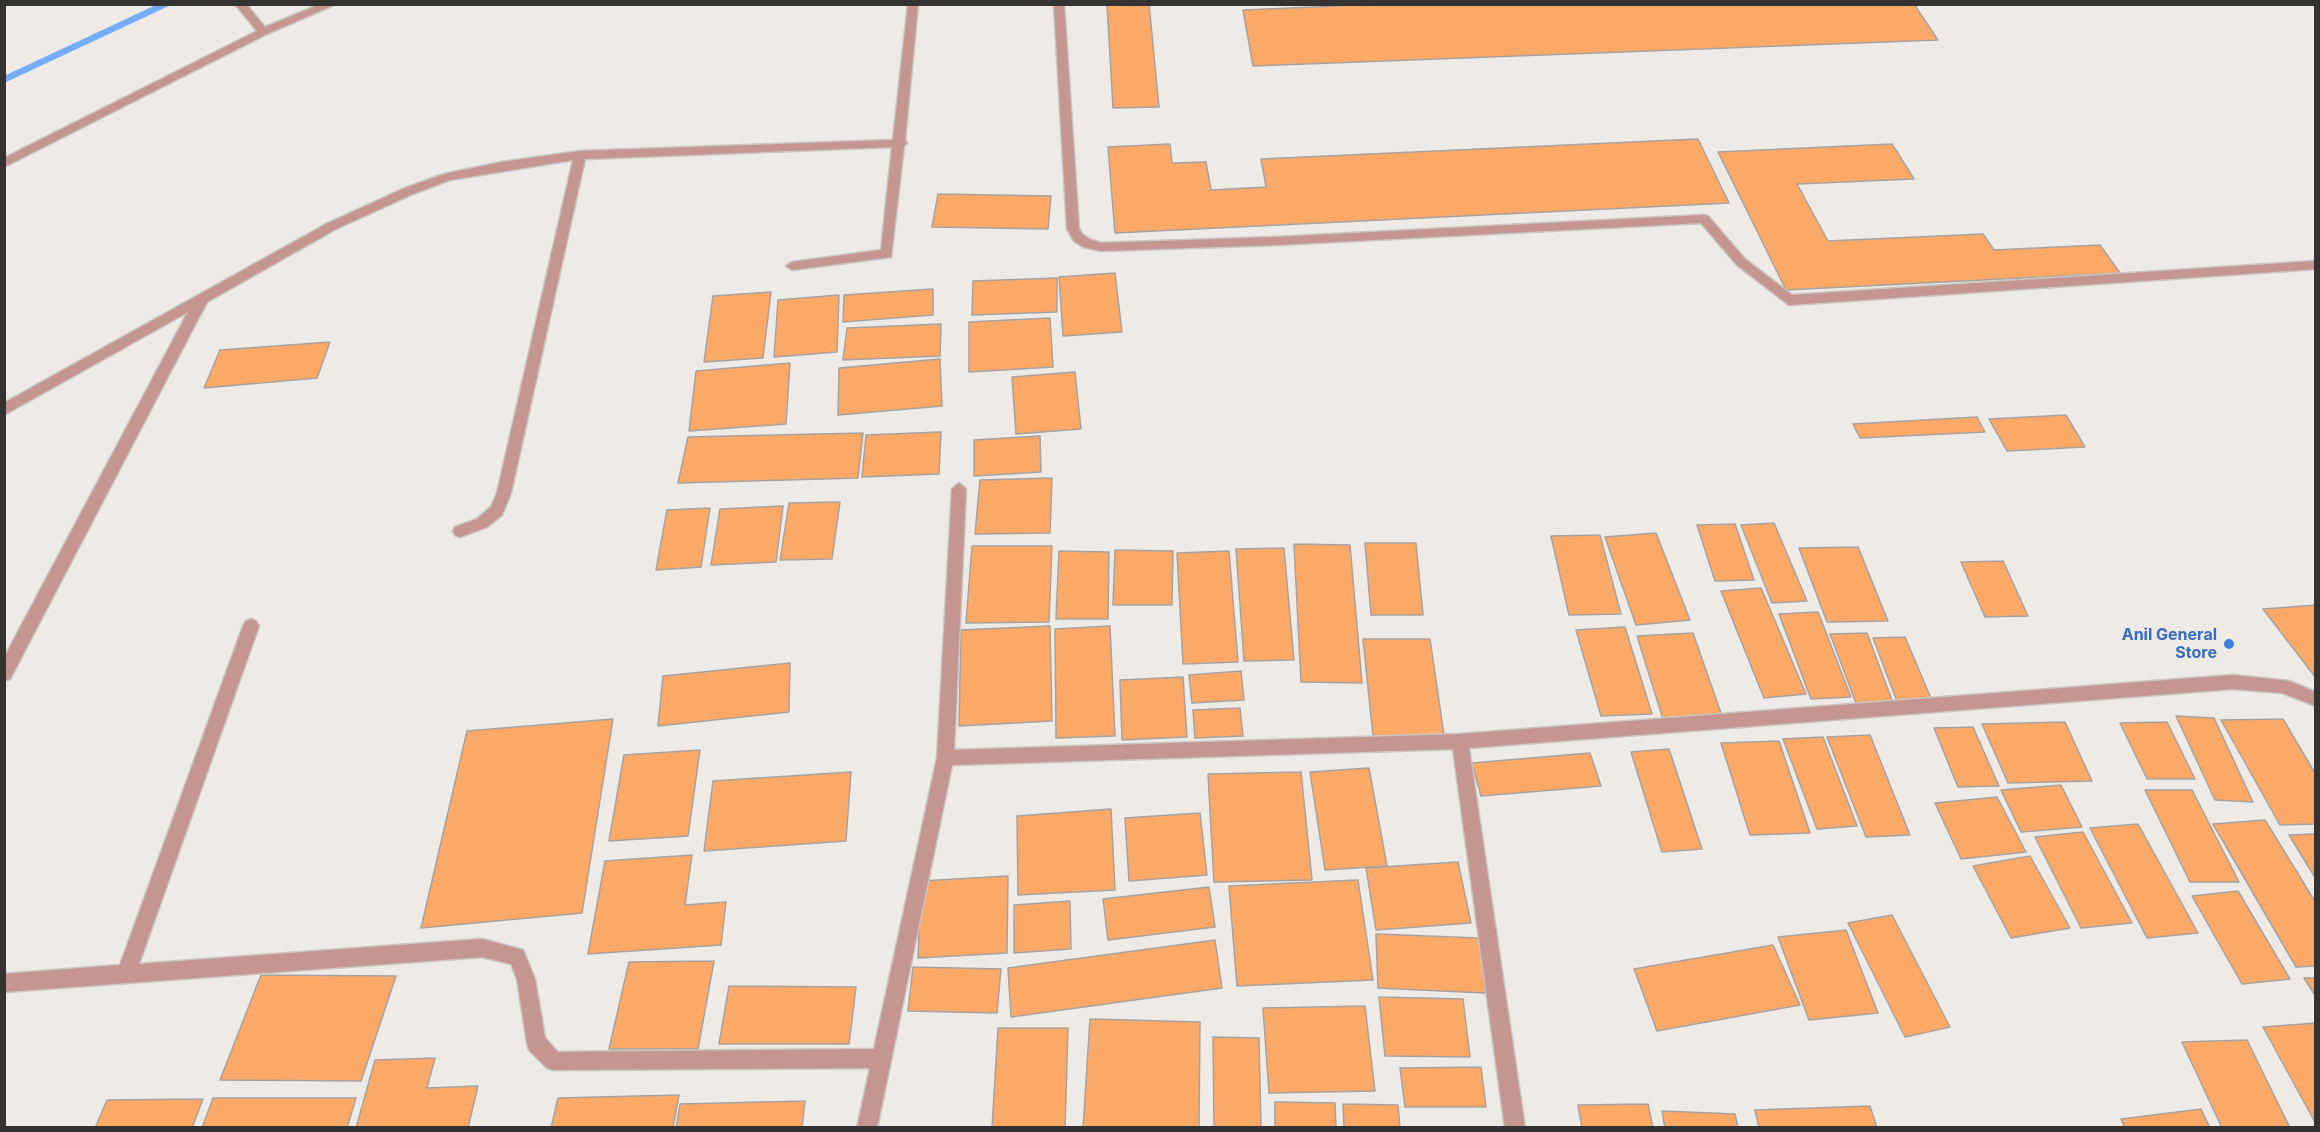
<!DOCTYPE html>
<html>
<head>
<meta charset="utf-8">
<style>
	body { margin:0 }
	#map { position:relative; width:2320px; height:1132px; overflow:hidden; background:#eeeae6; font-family:Inter,sans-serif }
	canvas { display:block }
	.frame { position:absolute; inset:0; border:6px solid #353332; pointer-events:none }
</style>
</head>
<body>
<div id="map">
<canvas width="2320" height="1132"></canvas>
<div class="frame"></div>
</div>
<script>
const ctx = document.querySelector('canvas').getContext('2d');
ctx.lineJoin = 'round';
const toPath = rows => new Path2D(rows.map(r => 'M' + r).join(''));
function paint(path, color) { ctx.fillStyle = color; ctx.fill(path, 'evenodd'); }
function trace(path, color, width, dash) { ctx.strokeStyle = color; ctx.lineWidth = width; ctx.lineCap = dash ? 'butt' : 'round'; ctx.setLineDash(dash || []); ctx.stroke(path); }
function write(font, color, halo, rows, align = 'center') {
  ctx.font = font + ' Inter,sans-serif'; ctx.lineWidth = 4.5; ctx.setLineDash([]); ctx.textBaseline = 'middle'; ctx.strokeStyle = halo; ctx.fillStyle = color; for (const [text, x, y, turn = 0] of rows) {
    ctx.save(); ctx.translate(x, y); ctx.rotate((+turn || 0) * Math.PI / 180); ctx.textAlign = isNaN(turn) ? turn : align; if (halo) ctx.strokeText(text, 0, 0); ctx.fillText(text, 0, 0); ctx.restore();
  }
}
const stream = toPath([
	[158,4,173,4,4,83,4,76,158,4]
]);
const building = toPath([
	[1107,4,1149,4,1159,107,1113,108,1107,4],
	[1384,4,1914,4,1938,40,1253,66,1243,10,1384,4],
	[1698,139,1729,203,1115,233,1108,147,1170,144,1172,163,1206,162,1211,190,1266,187,1261,159,1698,139],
	[1892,144,1914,179,1797,184,1828,241,1983,234,1994,250,2100,245,2120,273,1786,290,1718,152,1892,144],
	[938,194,1051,196,1048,229,932,227,938,194],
	[1115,273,1122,332,1063,336,1059,277,1115,273],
	[1057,278,1057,312,972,315,973,281,1057,278],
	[933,289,933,315,843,322,844,295,933,289],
	[771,292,763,358,704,362,713,296,771,292],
	[839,295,837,352,774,357,778,300,839,295],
	[1050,318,1053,367,969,372,969,322,1050,318],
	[941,324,940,356,843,360,847,328,941,324],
	[330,342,317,378,204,388,220,350,330,342],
	[940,359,942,406,838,415,839,368,940,359],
	[790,363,786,424,689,431,696,371,790,363],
	[1075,372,1081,429,1016,434,1012,377,1075,372],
	[2066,415,2085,447,2007,451,1989,419,2066,415],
	[1977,417,1985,432,1860,438,1853,424,1977,417],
	[941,432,939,474,862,477,866,435,941,432],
	[863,433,858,478,678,483,688,437,863,433],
	[1040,436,1041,472,974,476,974,440,1040,436],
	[1052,478,1050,533,975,534,980,480,1052,478],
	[840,502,832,559,780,560,789,503,840,502],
	[783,506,776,562,711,565,720,509,783,506],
	[710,508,701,567,656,570,667,510,710,508],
	[1774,523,1807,601,1772,603,1741,525,1774,523],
	[1735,524,1754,580,1715,581,1697,525,1735,524],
	[1656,533,1690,620,1636,625,1605,537,1656,533],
	[1600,535,1621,614,1569,615,1551,536,1600,535],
	[1365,543,1416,543,1423,615,1371,615,1365,543],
	[1294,544,1350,545,1362,683,1301,682,1294,544],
	[972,546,1052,546,1049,622,966,623,972,546],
	[1858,547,1888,621,1827,622,1799,548,1858,547],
	[1284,548,1294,660,1244,661,1236,549,1284,548],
	[1115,550,1173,551,1172,605,1113,605,1115,550],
	[1059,551,1109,552,1108,619,1056,619,1059,551],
	[1229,551,1238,662,1183,664,1177,553,1229,551],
	[2003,561,2028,616,1985,617,1961,562,2003,561],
	[1761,588,1806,694,1764,698,1721,591,1761,588],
	[2316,605,2316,678,2263,609,2316,605],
	[1818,612,1851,697,1811,699,1779,614,1818,612],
	[1050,626,1052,721,959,726,961,630,1050,626],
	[1110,626,1115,736,1056,738,1055,629,1110,626],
	[1625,627,1652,714,1601,716,1576,630,1625,627],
	[1693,633,1722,716,1663,719,1637,636,1693,633],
	[1867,633,1893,703,1856,703,1830,634,1867,633],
	[1905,637,1933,703,1898,704,1873,638,1905,637],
	[1363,639,1430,639,1444,735,1373,736,1363,639],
	[790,663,789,712,658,726,663,676,790,663],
	[1241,671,1244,700,1192,703,1189,675,1241,671],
	[1183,677,1187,737,1122,740,1120,680,1183,677],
	[1240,708,1243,736,1195,738,1193,710,1240,708],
	[2176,716,2214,718,2253,802,2215,800,2176,716],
	[613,719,582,913,421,928,467,731,613,719],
	[2283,719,2316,775,2316,824,2280,825,2221,720,2283,719],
	[2065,722,2092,781,2008,783,1982,724,2065,722],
	[2167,722,2195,779,2147,779,2120,723,2167,722],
	[1973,727,1999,786,1958,787,1934,728,1973,727],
	[1870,735,1910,835,1866,837,1827,737,1870,735],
	[1823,737,1857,826,1817,829,1783,739,1823,737],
	[1779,741,1810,833,1750,835,1721,743,1779,741],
	[1669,749,1702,849,1662,852,1631,752,1669,749],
	[700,750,688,836,609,841,624,755,700,750],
	[1590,753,1601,786,1481,796,1472,763,1590,753],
	[1369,768,1387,866,1325,870,1310,772,1369,768],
	[851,772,846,841,704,851,713,781,851,772],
	[1301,772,1312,880,1214,882,1208,774,1301,772],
	[2061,785,2082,827,2021,832,2001,790,2061,785],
	[2145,790,2192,790,2239,882,2190,882,2145,790],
	[1997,797,2026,852,1961,859,1935,803,1997,797],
	[1111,809,1115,890,1018,895,1017,816,1111,809],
	[1200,813,1207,875,1129,881,1125,818,1200,813],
	[2265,820,2316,903,2316,966,2296,967,2213,824,2265,820],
	[2138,824,2198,933,2147,938,2090,828,2138,824],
	[2083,832,2132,923,2081,928,2035,837,2083,832],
	[2316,834,2316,879,2289,835,2316,834],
	[692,855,685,905,726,902,721,945,588,954,605,861,692,855],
	[2030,856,2070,928,2011,938,1973,866,2030,856],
	[1458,862,1471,923,1376,930,1366,868,1458,862],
	[1008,876,1007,953,918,958,921,881,1008,876],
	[1358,880,1373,980,1237,986,1229,886,1358,880],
	[1209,887,1215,927,1108,940,1103,899,1209,887],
	[2238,891,2290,979,2242,984,2192,896,2238,891],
	[1070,901,1071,949,1014,953,1014,905,1070,901],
	[1892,915,1950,1027,1905,1037,1848,923,1892,915],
	[1846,930,1878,1013,1809,1020,1778,937,1846,930],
	[1376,934,1479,938,1485,993,1378,988,1376,934],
	[1215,940,1222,988,1011,1017,1008,968,1215,940],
	[1773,945,1800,1005,1657,1031,1634,969,1773,945],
	[714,961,698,1049,609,1049,629,962,714,961],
	[913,967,1001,969,997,1013,908,1011,913,967],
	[261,975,396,976,361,1081,220,1080,261,975],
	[2304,978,2316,978,2316,997,2304,978],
	[729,986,856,987,849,1044,719,1044,729,986],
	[1379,997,1463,999,1470,1057,1385,1056,1379,997],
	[1365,1006,1375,1091,1269,1093,1263,1008,1365,1006],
	[1090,1019,1200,1022,1199,1128,1083,1128,1090,1019],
	[2316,1023,2316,1124,2263,1027,2316,1023],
	[998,1028,1068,1028,1065,1128,992,1128,998,1028],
	[1213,1037,1259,1038,1261,1128,1214,1128,1213,1037],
	[2247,1040,2290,1128,2222,1128,2182,1042,2247,1040],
	[435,1058,427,1088,478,1086,468,1128,356,1128,375,1060,435,1058],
	[1481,1067,1486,1107,1405,1107,1400,1068,1481,1067],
	[679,1095,673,1128,551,1128,558,1098,679,1095],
	[213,1098,356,1098,347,1128,202,1128,213,1098],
	[203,1099,192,1128,95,1128,107,1100,203,1099],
	[805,1101,802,1128,676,1128,680,1104,805,1101],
	[1275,1102,1335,1103,1336,1128,1275,1128,1275,1102],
	[1343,1104,1398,1105,1400,1128,1344,1128,1343,1104],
	[1648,1104,1653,1128,1582,1128,1578,1105,1648,1104],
	[1870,1106,1877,1128,1759,1128,1755,1110,1870,1106],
	[2201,1109,2210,1128,2125,1128,2121,1119,2201,1109],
	[1662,1111,1735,1114,1738,1128,1665,1128,1662,1111]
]);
const minor = toPath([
	[235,4,246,4,265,27,321,4,336,4,267,34,4,167,4,158,257,31,235,4],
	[908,4,918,4,905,140,907,143,904,146,891,257,792,270,786,266,792,262,881,250,892,147,585,159,511,493,502,515,487,527,460,537,455,535,453,531,455,527,477,519,491,507,497,493,573,160,450,180,413,194,336,229,207,302,10,679,4,681,4,658,188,312,4,415,4,403,328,223,405,188,444,174,502,162,580,151,893,140,908,4],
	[1054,4,1064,4,1079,229,1083,235,1091,240,1101,243,1276,237,1704,215,1708,216,1745,259,1792,295,2316,261,2316,269,1789,305,1737,265,1701,223,1276,245,1101,251,1083,247,1074,241,1067,229,1054,4],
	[959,483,966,489,954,750,1460,734,2233,675,2289,681,2316,692,2316,706,2282,693,2233,689,1469,748,1525,1128,1505,1128,1453,749,952,765,877,1128,857,1128,870,1068,554,1070,547,1068,529,1050,527,1043,517,979,511,964,482,957,4,992,4,974,120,965,243,626,246,621,251,619,256,621,259,626,139,964,482,939,523,950,535,979,545,1038,558,1052,874,1049,937,758,952,489,959,483]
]);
const markers = [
	[2229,644,6,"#3f7fe0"]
];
const shopNames = [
	["Anil General",2217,635],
	["Store",2217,653]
];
paint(stream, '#76acfa');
paint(building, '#fca968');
trace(building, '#a7a29f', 1.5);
trace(minor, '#c9c5c2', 3);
paint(minor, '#c4968f');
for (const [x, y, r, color] of markers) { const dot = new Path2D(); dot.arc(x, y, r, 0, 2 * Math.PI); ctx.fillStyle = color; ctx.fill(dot); trace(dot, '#eeeae6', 2); }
write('bold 16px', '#366cbe', '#eeeae6', shopNames, 'right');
</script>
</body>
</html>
